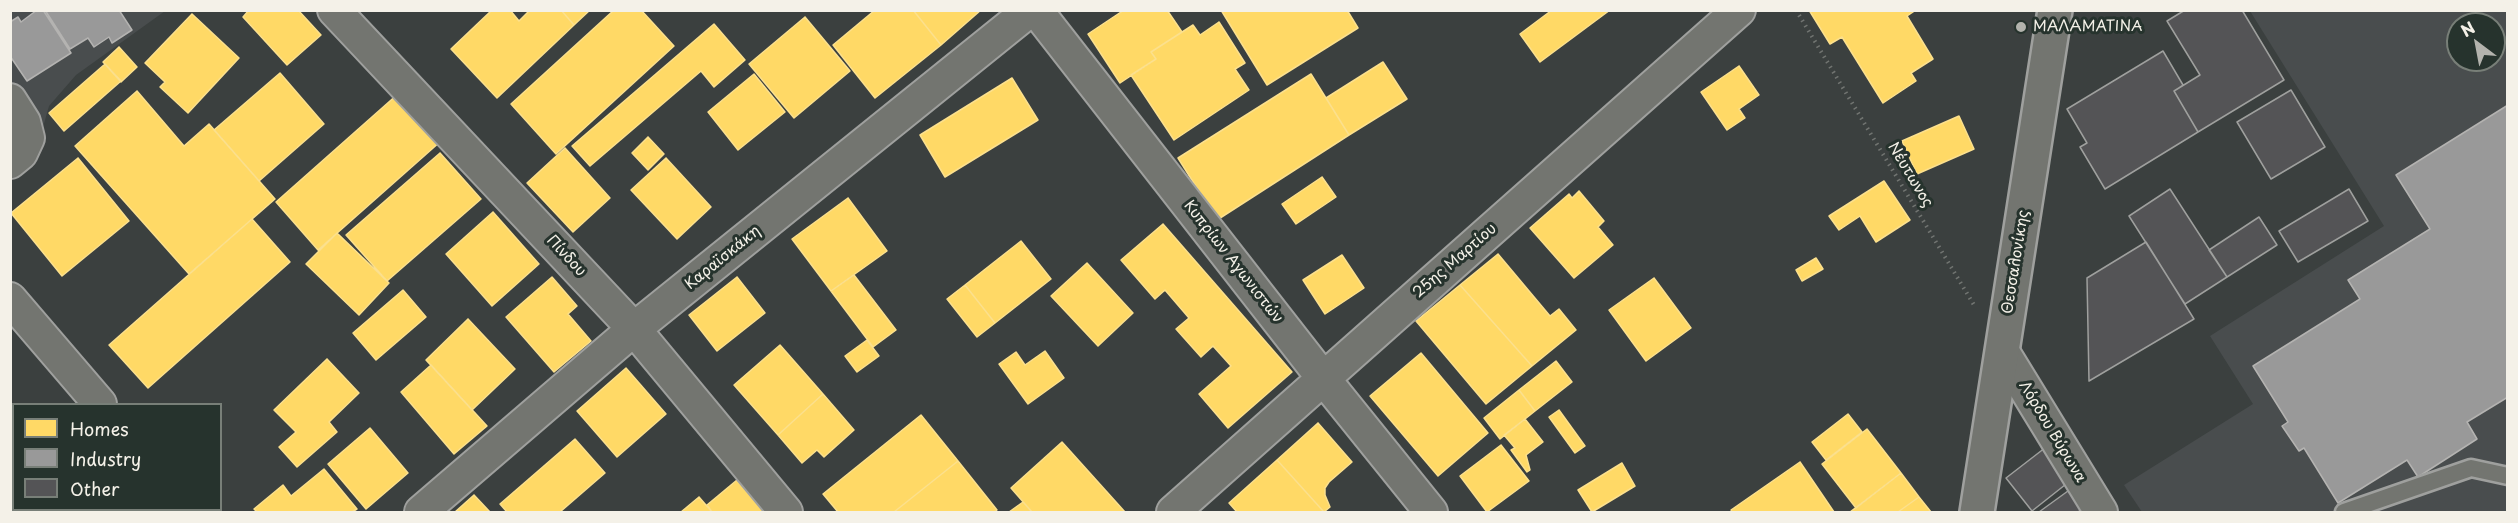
<!DOCTYPE html>
<html>
<head>
<meta charset="utf-8">
<style>
	body { margin:0 }
	#map { position:relative; width:2518px; height:523px; overflow:hidden; background:#3b403f; font-family:"Playpen Sans",sans-serif }
	canvas { display:block }
	.frame { position:absolute; inset:0; border:12px solid #f4f1e8; pointer-events:none }
	.legend { position:absolute; left:12px; top:403px; width:210px; height:108px; box-sizing:border-box; background:#26332d; border:2px solid #787f78; margin:0; padding:8px 10px; list-style:none; font-size:18px; color:#f4f1e8 }
	.legend li { display:flex; align-items:center; gap:12px; height:30px }
	.legend b { width:30px; border:2px solid #787f78 }
	.north { position:absolute; left:2446px; top:12px; width:60px; height:60px; box-sizing:border-box; background:#26332d; border:2px solid #787f78; border-radius:50%; rotate:328deg; font-size:16px; font-weight:700; line-height:24px; text-align:center; color:#f4f1e8 }
	.north::after { content:''; display:block; margin:auto; width:21px; height:27px; background:#b3b3ad; clip-path:polygon(50% 0,100% 100%,50% 72%,0 100%) }
</style>
</head>
<body>
<div id="map">
<canvas width="2518" height="523"></canvas>
<div class="frame"></div>
<ul class="legend">
<li><b style="height:16px;background:#ffd966"></b>Homes</li>
<li><b style="height:16px;background:#999"></b>Industry</li>
<li><b style="height:16px;background:#545456"></b>Other</li>
</ul>
<div class="north">N</div>
</div>
<script>
const ctx = document.querySelector('canvas').getContext('2d');
ctx.lineJoin = 'round';
function paint(path, color) { ctx.fillStyle = color; ctx.fill(path, 'evenodd'); }
const toPath = rows => new Path2D(rows.map(r => 'M' + r).join(''));
function trace(path, color, width, dash) { ctx.strokeStyle = color; ctx.lineWidth = width; ctx.lineCap = dash ? 'butt' : 'round'; ctx.setLineDash(dash || []); ctx.stroke(path); }
function write(font, color, halo, rows, align = 'center') {
  ctx.font = font + ' "Playpen Sans",sans-serif'; ctx.lineWidth = 6; ctx.setLineDash([]); ctx.textBaseline = 'middle'; ctx.strokeStyle = halo; ctx.fillStyle = color; for (const [text, x, y, turn = 0] of rows) {
    ctx.save(); ctx.translate(x, y); ctx.rotate((+turn || 0) * Math.PI / 180); ctx.textAlign = isNaN(turn) ? turn : align; if (halo) ctx.strokeText(text, 0, 0); ctx.fillText(text, 0, 0); ctx.restore();
  }
}
const built = toPath([
	[11,11,165,11,76,75,49,106,38,145,11,172],
	[2250,11,2507,11,2507,512,2142,512,2124,485,2253,404,2210,336,2384,226],
	[2458,24,2494,24,2494,60,2458,60]
]);
const homes = toPath([
	[249,10,298,10,321,35,287,65,243,17,249,10],
	[492,10,510,10,519,21,530,10,561,10,574,25,497,98,451,49,492,10],
	[561,10,590,10,574,25,561,10],
	[614,10,641,10,674,46,556,154,511,104,614,10],
	[875,10,913,10,941,45,875,98,833,45,875,10],
	[913,10,981,10,941,45,913,10],
	[1124,10,1167,10,1182,32,1151,52,1156,59,1120,83,1088,34,1124,10],
	[1221,10,1347,10,1358,28,1267,85,1221,10],
	[1552,10,1610,10,1540,62,1520,34,1552,10],
	[1809,10,1916,10,1907,16,1933,59,1911,73,1916,81,1883,103,1842,37,1830,44,1809,10],
	[192,14,239,58,188,113,160,87,165,82,145,63,192,14],
	[805,17,850,71,794,118,749,64,805,17],
	[1219,22,1245,63,1235,69,1249,90,1174,140,1131,75,1156,59,1151,52,1193,25,1200,35,1219,22],
	[714,24,745,60,714,87,701,71,590,166,572,146,714,24],
	[119,47,137,67,121,82,103,62,119,47],
	[1383,62,1407,99,1349,135,1326,98,1383,62],
	[105,64,121,81,64,131,49,113,105,64],
	[1739,66,1759,95,1739,109,1745,118,1727,130,1701,92,1739,66],
	[280,73,324,124,259,181,214,130,280,73],
	[754,74,785,112,738,150,708,112,754,74],
	[1311,74,1349,135,1217,220,1178,158,1311,74],
	[1012,78,1038,120,945,177,920,135,1012,78],
	[137,91,184,146,209,124,275,199,189,274,75,146,137,91],
	[399,93,441,141,318,250,276,202,399,93],
	[1959,116,1974,149,1917,174,1902,141,1959,116],
	[648,137,664,154,648,170,632,153,648,137],
	[565,148,610,198,573,232,527,183,565,148],
	[440,153,481,199,387,281,346,235,440,153],
	[78,158,129,221,62,276,11,213,78,158],
	[666,158,711,207,677,239,631,190,666,158],
	[1322,177,1336,197,1296,224,1282,204,1322,177],
	[1884,181,1910,220,1876,242,1860,216,1839,230,1829,216,1884,181],
	[1579,191,1604,221,1598,227,1613,245,1574,278,1530,228,1569,194,1572,198,1579,191],
	[848,198,887,251,831,291,792,239,848,198],
	[493,212,539,264,492,306,446,254,493,212],
	[252,219,290,262,148,388,109,345,252,219],
	[1163,224,1292,372,1228,428,1199,394,1231,366,1213,346,1201,357,1176,329,1189,318,1165,290,1155,299,1121,260,1163,224],
	[337,233,389,283,359,315,306,264,337,233],
	[1021,241,1051,279,995,323,965,285,1021,241],
	[1498,254,1550,316,1559,309,1576,330,1532,366,1460,285,1498,254],
	[1342,255,1364,288,1325,314,1303,280,1342,255],
	[1816,258,1823,269,1802,281,1796,270,1816,258],
	[1087,263,1133,313,1098,346,1051,296,1087,263],
	[854,275,896,330,873,347,831,291,854,275],
	[552,277,577,306,568,314,591,341,554,372,506,317,552,277],
	[737,277,765,313,717,351,689,315,737,277],
	[1654,278,1691,328,1646,361,1609,310,1654,278],
	[965,285,995,323,977,337,947,299,965,285],
	[1460,285,1532,366,1486,404,1416,321,1460,285],
	[403,290,426,317,376,360,353,333,403,290],
	[468,319,515,369,472,410,426,360,468,319],
	[867,340,879,356,857,372,845,356,867,340],
	[780,345,823,394,778,435,734,385,780,345],
	[1045,351,1064,378,1028,404,999,364,1016,352,1025,365,1045,351],
	[1421,353,1488,433,1438,476,1370,396,1421,353],
	[327,359,359,393,329,422,337,432,297,467,279,447,296,432,274,410,327,359],
	[1556,361,1572,382,1535,411,1519,390,1556,361],
	[431,365,487,426,454,454,401,392,431,365],
	[626,368,666,414,617,457,577,411,626,368],
	[1519,390,1535,411,1500,439,1484,418,1519,390],
	[823,394,854,430,824,457,817,450,802,463,778,435,823,394],
	[1559,410,1585,446,1575,453,1549,417,1559,410],
	[1848,414,1862,432,1826,460,1812,442,1848,414],
	[921,415,958,461,894,512,838,512,823,494,921,415],
	[1525,419,1543,442,1526,455,1530,470,1527,472,1511,450,1515,448,1504,435,1525,419],
	[1318,423,1352,462,1329,482,1325,488,1325,495,1330,507,1324,512,1277,460,1318,423],
	[370,428,408,473,366,509,328,464,370,428],
	[1867,429,1901,473,1856,508,1822,464,1867,429],
	[14,430,14,510,27,510,24,512,10,512,10,433,14,430],
	[575,439,605,473,560,512,507,512,500,504,575,439],
	[1062,442,1125,512,1032,512,1011,488,1062,442],
	[1501,445,1529,481,1487,512,1460,476,1501,445],
	[1277,460,1324,512,1237,512,1229,503,1277,460],
	[958,461,997,510,994,512,894,512,958,461],
	[1800,462,1834,512,1732,512,1731,510,1800,462],
	[1622,463,1635,486,1592,512,1578,490,1622,463],
	[324,469,357,509,352,512,257,512,254,509,283,485,291,496,324,469],
	[1901,473,1919,497,1898,512,1850,512,1901,473],
	[737,480,764,512,712,512,707,505,737,480],
	[474,495,490,512,455,512,474,495],
	[699,497,712,512,681,512,699,497],
	[1919,497,1931,512,1898,512,1919,497],
	[1023,502,1032,512,1009,512,1023,502],
	[72,510,169,510,166,512,75,512,72,510]
]);
const industry = toPath([
	[37,10,43,10,71,53,27,81,10,56,10,22,18,17,21,22,37,10],
	[45,10,119,10,132,30,112,43,109,37,94,47,88,38,70,49,45,10],
	[2508,105,2508,397,2467,422,2477,439,2418,477,2407,460,2338,503,2304,448,2299,451,2282,426,2288,422,2253,366,2360,299,2348,280,2430,229,2396,175,2508,105]
]);
const building = toPath([
	[2185,10,2242,10,2284,80,2198,132,2174,91,2200,75,2167,21,2185,10],
	[2163,51,2183,85,2174,91,2198,132,2105,189,2080,147,2087,143,2067,109,2163,51],
	[2291,90,2325,147,2271,179,2237,122,2291,90],
	[2170,189,2227,277,2185,304,2129,216,2170,189],
	[2349,189,2368,221,2298,262,2279,231,2349,189],
	[2259,217,2277,245,2227,277,2209,250,2259,217],
	[2146,242,2194,319,2089,381,2087,278,2146,242],
	[2050,444,2075,477,2032,511,2006,478,2050,444],
	[2079,483,2093,501,2078,512,2039,512,2079,483]
]);
const path = toPath([
	[1796,10,1974,305]
]);
const service = toPath([
	[2344,512,2471,468,2508,476]
]);
const minor = toPath([
	[334,10,634,329,786,512],
	[1036,10,1323,378,1431,512],
	[10,100,24,122,28,138,21,153,10,162],
	[10,299,100,404],
	[2003,352,2101,512],
	[188,510,191,512],
	[421,512,634,329,1030,10],
	[1173,512,1739,10]
]);
const secondary = toPath([
	[1977,512,2055,10]
]);
const markers = [
	[2021,27,6,"#b3b3ad"]
];
const poiNames = [
	["ΜΑΛΑΜΑΤΙΝΑ",2033,27]
];
const streetNames = [
	["Νέυτωνος",1910,175,59],
	["Πίνδου",566,256,47],
	["Καραϊσκάκη",723,258,-39],
	["25ης Μαρτίου",1455,261,-41],
	["Κυπρίων Αγωνιστών",1233,262,52],
	["Θεσσαλονίκης",2016,262,-81],
	["Λόρδου Βύρωνα",2052,432,59]
];
paint(built, '#494d4e');
paint(homes, '#ffd966');
trace(homes, '#fce08d', 1.5);
paint(industry, '#999');
trace(industry, '#b4b3b1', 1.5);
paint(building, '#545456');
trace(building, '#9fa09e', 1.5);
trace(service, '#9fa09e', 21);
trace(minor, '#9fa09e', 36);
trace(secondary, '#9fa09e', 38);
trace(path, '#717471', 4, [1.5, 4.5]);
trace(service, '#737570', 16);
trace(minor, '#737570', 32);
trace(secondary, '#737570', 33);
for (const [x, y, r, color] of markers) { const dot = new Path2D(); dot.arc(x, y, r, 0, 2 * Math.PI); ctx.fillStyle = color; ctx.fill(dot); trace(dot, '#26332d', 2); }
write('15px', '#f4f1e8', '#26332d', poiNames, 'left');
write('15px', '#f4f1e8', '#26332d', streetNames);
</script>
</body>
</html>
